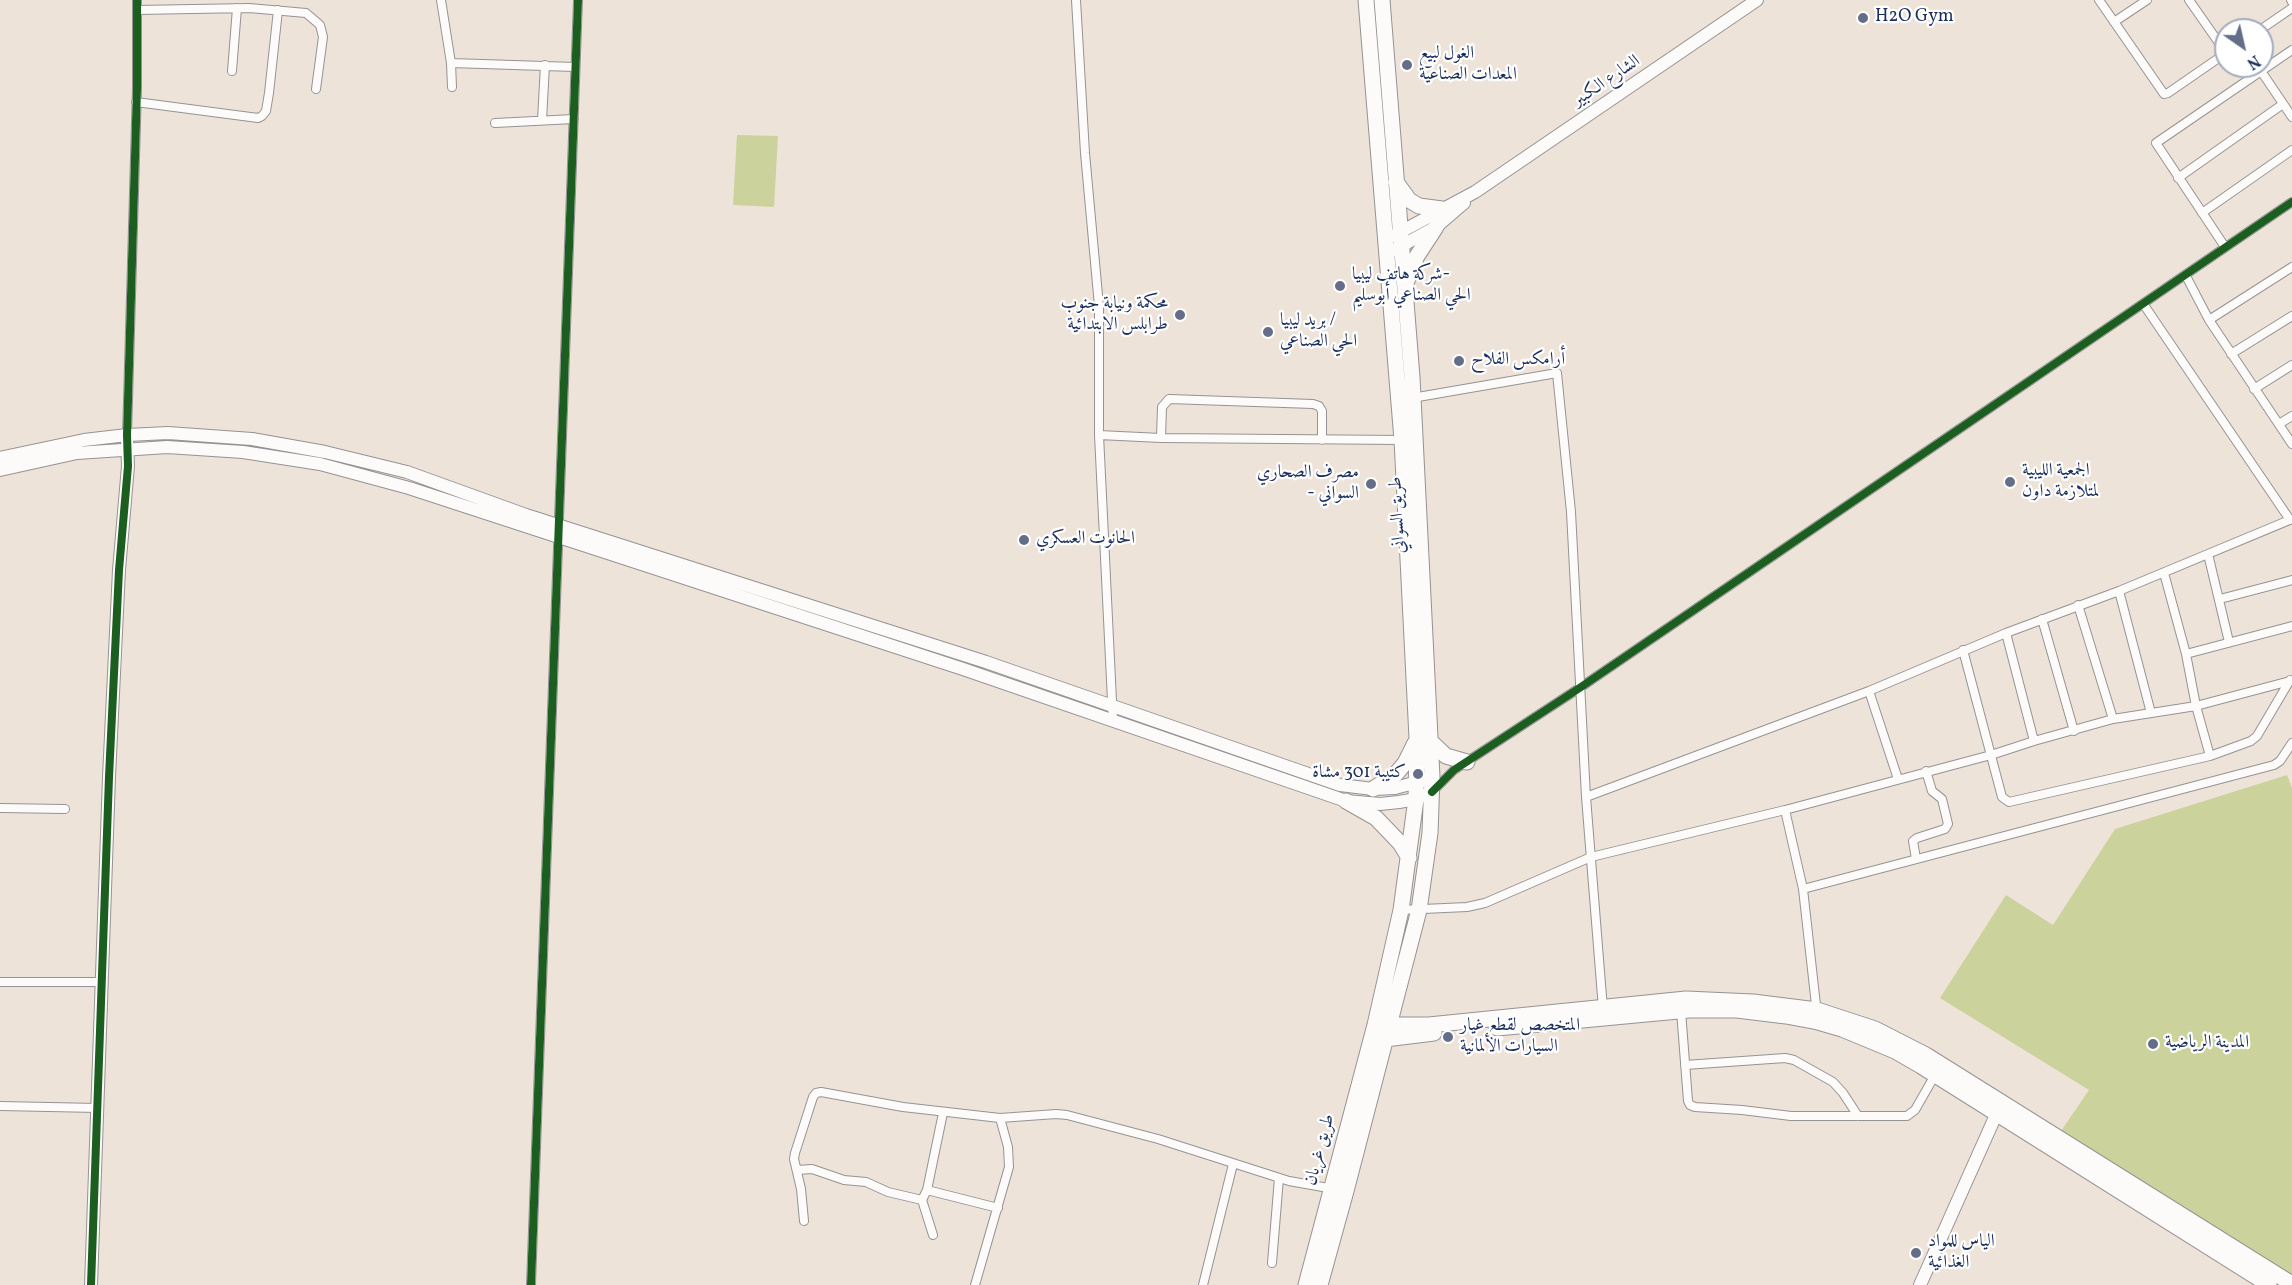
<!DOCTYPE html>
<html>
<head>
<meta charset="utf-8">
<style>
	body { margin:0 }
	#map { position:relative; width:2292px; height:1285px; overflow:hidden; background:#eee3d8; font-family:Vollkorn,serif }
	canvas { display:block }
	.north { position:absolute; left:2214px; top:18px; width:60px; height:60px; box-sizing:border-box; background:#fff; border:2px solid #a4acbf; border-radius:50%; rotate:146deg; font-size:16px; font-weight:700; line-height:24px; text-align:center; color:#1b2f5e }
	.north::after { content:''; display:block; margin:auto; width:21px; height:27px; background:#656e89; clip-path:polygon(50% 0,100% 100%,50% 72%,0 100%) }
</style>
</head>
<body>
<div id="map">
<canvas width="2292" height="1285"></canvas>
<div class="north">N</div>
</div>
<script>
const ctx = document.querySelector('canvas').getContext('2d');
ctx.lineJoin = 'round';
function paint(path, color) { ctx.fillStyle = color; ctx.fill(path, 'evenodd'); }
const toPath = rows => new Path2D(rows.map(r => 'M' + r).join(''));
function trace(path, color, width, dash) { ctx.strokeStyle = color; ctx.lineWidth = width; ctx.lineCap = dash ? 'butt' : 'round'; ctx.setLineDash(dash || []); ctx.stroke(path); }
function write(font, color, halo, rows, align = 'center') {
  ctx.font = font + ' Vollkorn,Amiri,serif'; ctx.lineWidth = 4.5; ctx.setLineDash([]); ctx.textBaseline = 'middle'; ctx.strokeStyle = halo; ctx.fillStyle = color; for (const [text, x, y, turn = 0] of rows) {
    ctx.save(); ctx.translate(x, y); ctx.rotate((+turn || 0) * Math.PI / 180); ctx.textAlign = isNaN(turn) ? turn : align; if (halo) ctx.strokeText(text, 0, 0); ctx.fillText(text, 0, 0); ctx.restore();
  }
}
const green = toPath([
	[737,135,778,136,774,207,733,205],
	[2287,775,2292,788,2292,1276,2061,1131,2089,1090,1940,998,2006,895,2053,925,2115,829]
]);
const street = toPath([
	[441,0,451,63,575,67],
	[1076,0,1085,153,1099,306,1099,435,1113,721],
	[2099,0,2164,94,2168,93,2226,53],
	[2189,0,2226,53],
	[2291,0,2292,2],
	[137,10,249,8,306,13,320,25,323,37,316,89],
	[2114,22,2147,0],
	[2260,30,2292,8],
	[451,63,452,87],
	[232,71,237,8],
	[2261,71,2292,117],
	[136,102,258,118,262,116,266,111,269,93,278,10],
	[542,120,545,65],
	[495,123,574,119],
	[2178,178,2283,104],
	[2202,213,2292,150],
	[2225,247,2156,143,2292,50],
	[2186,276,2209,320,2292,444],
	[2144,305,2290,520],
	[2209,320,2292,267],
	[2231,354,2292,316],
	[2254,389,2292,365],
	[1412,398,1557,373,1571,512,1586,797,1603,1009],
	[2279,424,2292,416],
	[127,435,137,88,137,0],
	[1099,435,1161,438,1402,440],
	[1161,438,1162,407,1169,399,1313,404,1319,406,1322,411,1322,440],
	[2208,554,2229,642],
	[2164,573,2186,654,2196,706,2210,756],
	[2119,591,2151,713],
	[2220,599,2292,580],
	[2078,605,2113,719],
	[2042,619,2074,731],
	[2006,633,2034,741],
	[1963,650,2002,797,2009,802,2210,756,2251,741,2257,736,2290,680],
	[2186,654,2292,626],
	[1869,691,1898,779],
	[1432,792,1454,770,1581,687,2292,202],
	[1586,797,1869,691,2006,633,2119,591,2292,519],
	[0,808,65,809],
	[1785,810,1803,889,1817,1014],
	[1916,859,1913,841,1917,838,1945,829,1948,824,1942,799,1932,791,1926,771],
	[1803,889,2274,765,2280,761,2292,743],
	[1401,910,1467,907,1485,903,1591,857,1785,810,1991,755,2034,741,2113,719,2196,706,2290,681],
	[0,982,101,982],
	[1681,1011,1688,1101,1690,1105,1695,1107,1742,1110,1791,1116,1907,1116,1915,1110,1935,1075],
	[1685,1065,1785,1058,1794,1060,1833,1082,1843,1093,1858,1116],
	[0,1106,98,1108],
	[797,1170,812,1169,844,1180,866,1182,888,1192,922,1200],
	[927,1190,998,1208],
	[804,1221,801,1189,794,1159,795,1153,813,1097,816,1093,821,1092,903,1107,1000,1118,1056,1114,1067,1115,1158,1139,1289,1181,1334,1189],
	[933,1235,922,1200,927,1190,943,1113],
	[1272,1263,1279,1178],
	[531,1285,578,0],
	[975,1285,1009,1167,1008,1147,1000,1118],
	[1203,1285,1233,1164]
]);
const secondary = toPath([
	[1393,236,1475,192,1757,0],
	[1394,250,1436,227,1464,203],
	[91,1285,109,777,119,570,128,466,127,439],
	[1920,1285,2000,1106]
]);
const primary = toPath([
	[0,458,84,440,127,435,168,433,252,439,325,452,407,472,526,515,986,662,1340,785,1373,789,1395,788,1425,780],
	[0,470,77,453,167,447,243,452,320,464,409,488,963,669,1346,801,1380,804,1399,802,1416,799,1432,792]
]);
const highway = toPath([
	[1396,182,1409,200,1419,206,1442,209],
	[1406,283,1417,256,1436,227],
	[1429,740,1446,756,1467,762],
	[1373,789,1396,774,1405,763,1415,743],
	[1346,801,1376,818,1400,843,1409,858],
	[1382,1025,1429,1025,1686,999,1753,1002,1817,1010,1875,1029,1926,1055,2292,1284],
	[1497,1028,1689,1010,1737,1010,1786,1016,1818,1022,1842,1029,1895,1051,1921,1066,2269,1285],
	[1377,1040,1434,1033],
	[1306,1285,1375,1025,1401,910,1416,799,1417,738,1402,440,1366,0],
	[1320,1285,1346,1191,1419,910,1430,833,1432,777,1412,377,1382,0]
]);
const cycleway = toPath([
	[1432,792,1454,770,1581,687,2292,202],
	[91,1285,109,777,119,570,128,466,127,435,137,88,137,0],
	[531,1285,578,0]
]);
const markers = [
	[1863,18,6,"#656e89"],
	[1407,65,6,"#656e89"],
	[1340,286,6,"#656e89"],
	[1180,315,6,"#656e89"],
	[1268,332,6,"#656e89"],
	[1459,361,6,"#656e89"],
	[2010,482,6,"#656e89"],
	[1371,484,6,"#656e89"],
	[1024,540,6,"#656e89"],
	[1418,774,6,"#656e89"],
	[1448,1037,6,"#656e89"],
	[2153,1044,6,"#656e89"],
	[1916,1253,6,"#656e89"]
];
const poiNames = [
	["H2O Gym",1875,18],
	["الغول لبيع",1419,55],
	["المعدات الصناعية",1419,76],
	["شركة هاتف ليبيا-",1352,276],
	["الحي الصناعي أبوسليم",1352,297],
	["محكمة ونيابة جنوب",1168,305,"right"],
	["طرابلس الابتدائية",1168,326,"right"],
	["بريد ليبيا /",1280,322],
	["الحي الصناعي",1280,343],
	["أرامكس الفلاح",1471,361],
	["الجمعية الليبية",2022,472],
	["لمتلازمة داون",2022,493],
	["مصرف الصحاري",1359,474,"right"],
	["- السواني",1359,495,"right"],
	["الحانوت العسكري",1036,540],
	["كتيبة 301 مشاة",1406,774,"right"],
	["المتخصص لقطع غيار",1460,1027],
	["السيارات الألمانية",1460,1048],
	["المدينة الرياضية",2165,1044],
	["الياس للمواد",1928,1243],
	["الغذائية",1928,1264]
];
const streetNames = [
	["الشارع الكبير",1607,82,-34],
	["طريق السواني",1399,515,-93],
	["طريق غريان",1321,1150,-75]
];
paint(green, '#ccd29b');
trace(street, '#959395', 10);
trace(secondary, '#959395', 14);
trace(primary, '#959395', 14);
trace(highway, '#959395', 17);
trace(street, '#fcfbf9', 8);
trace(secondary, '#fcfbf9', 12);
trace(primary, '#fcfbf9', 12);
trace(highway, '#fcfbf9', 15);
trace(cycleway, '#1b5e20', 8);
for (const [x, y, r, color] of markers) { const dot = new Path2D(); dot.arc(x, y, r, 0, 2 * Math.PI); ctx.fillStyle = color; ctx.fill(dot); trace(dot, '#fff', 2); }
write('18px', '#1b2f5e', '#fff', poiNames, 'left');
write('18px', '#1b2f5e', '#fff', streetNames);
</script>
</body>
</html>
